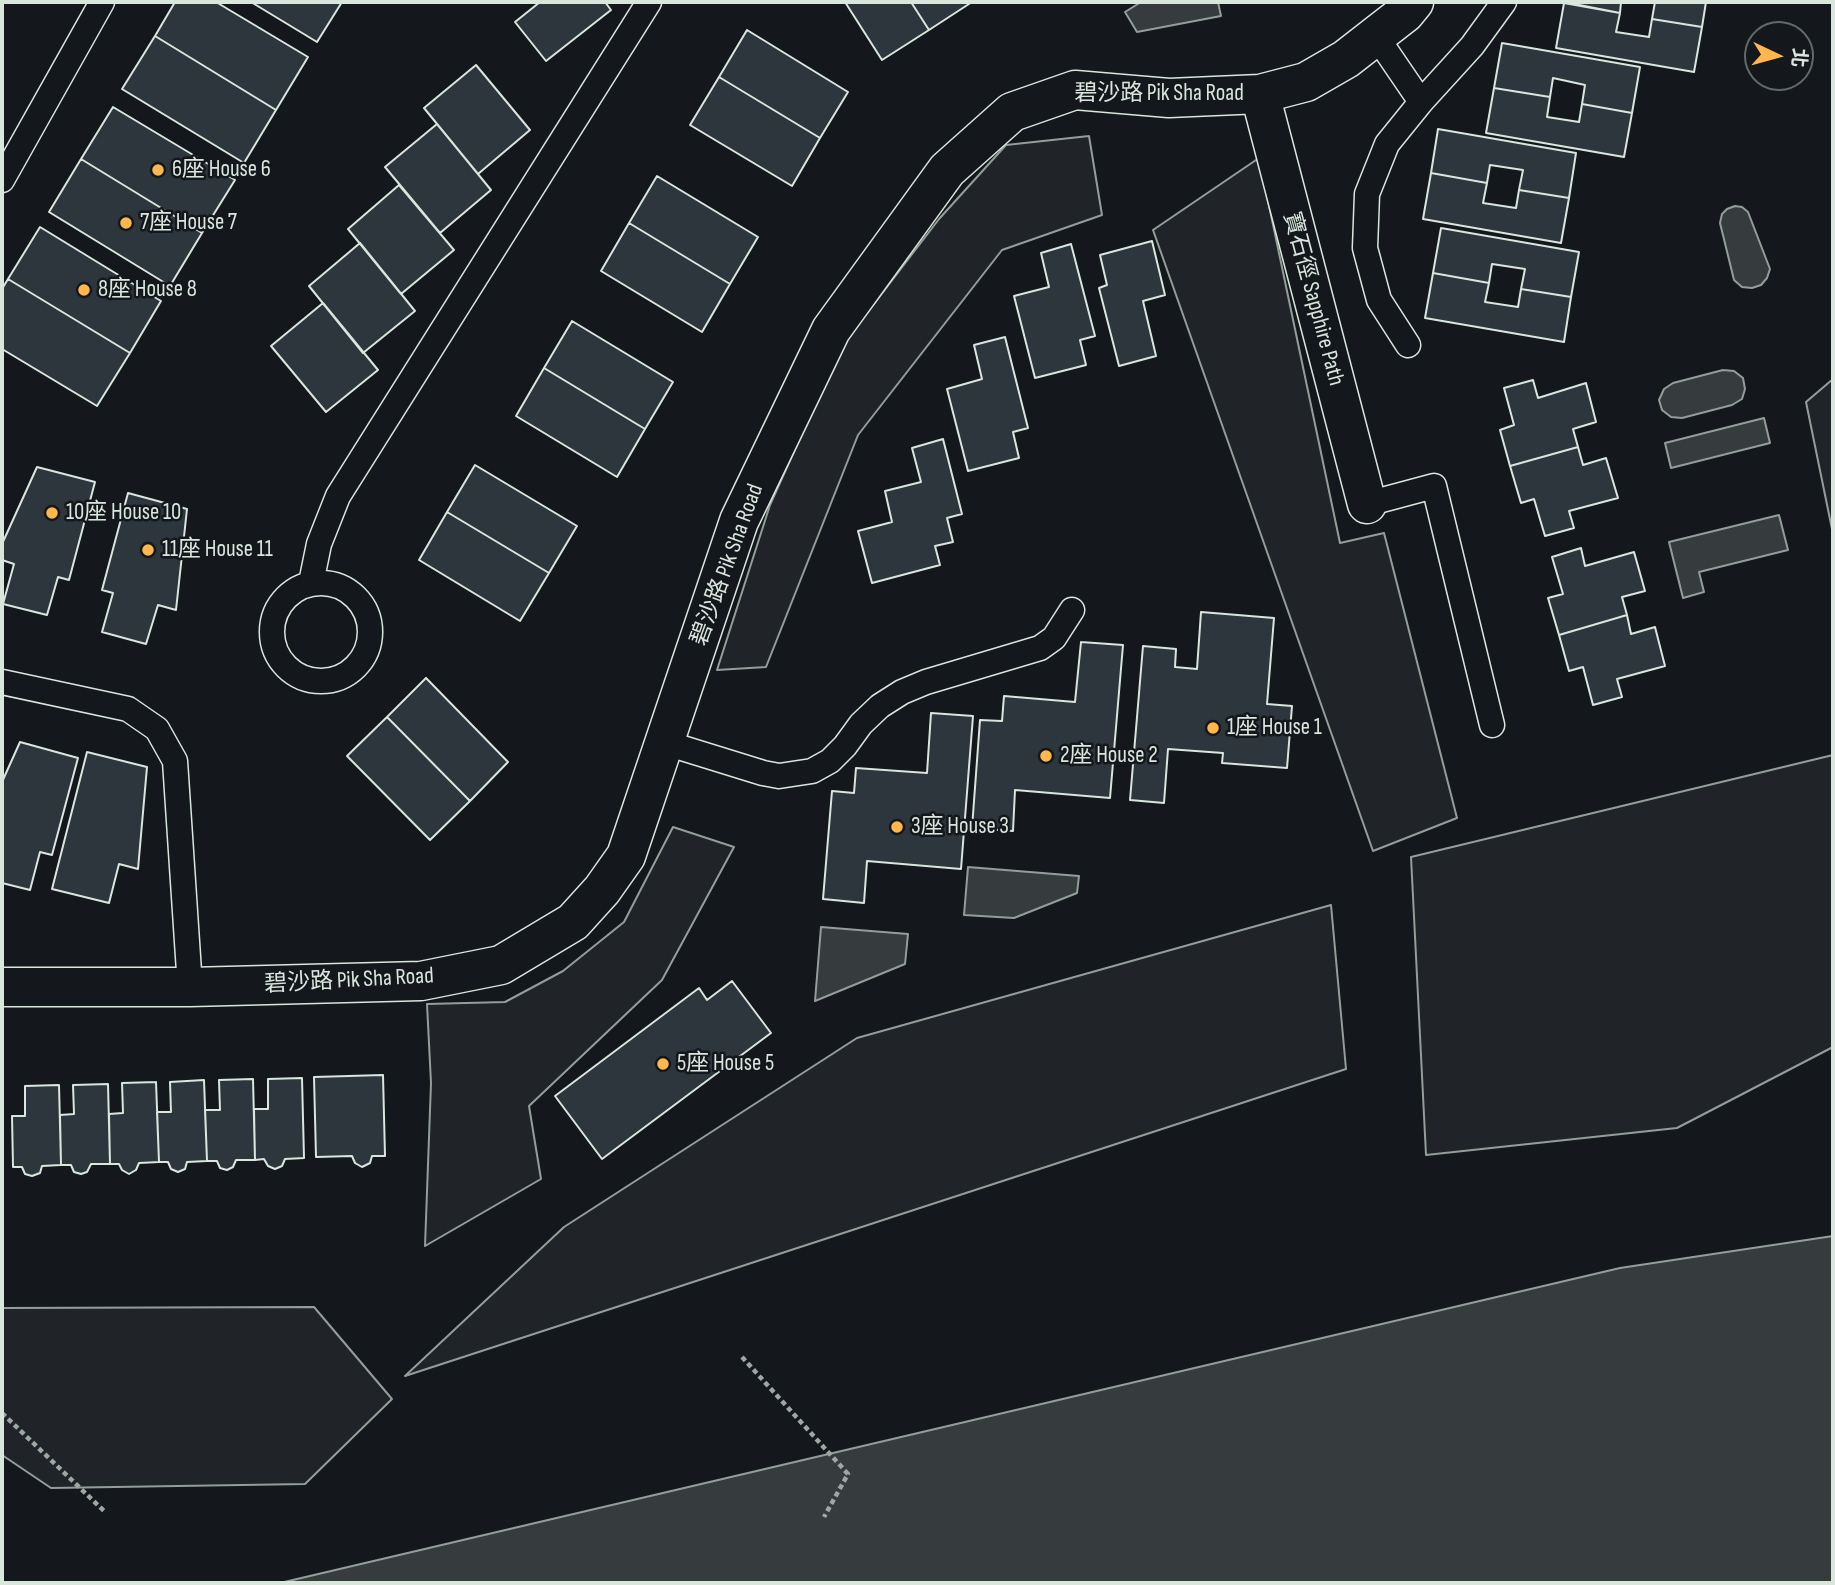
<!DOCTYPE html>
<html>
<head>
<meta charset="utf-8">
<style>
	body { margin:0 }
	#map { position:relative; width:1835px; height:1585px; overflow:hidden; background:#14181c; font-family:"Sofia Sans Condensed","Noto Sans TC",sans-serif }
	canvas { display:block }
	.frame { position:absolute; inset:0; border:4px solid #d8e6dc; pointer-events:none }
	.north { position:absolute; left:1744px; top:21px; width:70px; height:70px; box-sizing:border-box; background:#14181c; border:2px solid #626a69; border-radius:50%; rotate:95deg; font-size:19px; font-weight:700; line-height:28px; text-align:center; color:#d8e6dc }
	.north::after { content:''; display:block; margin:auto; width:24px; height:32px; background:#ffb74d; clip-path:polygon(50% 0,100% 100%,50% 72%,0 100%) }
</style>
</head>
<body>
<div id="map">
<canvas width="1835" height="1585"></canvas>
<div class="frame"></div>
<div class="north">北</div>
</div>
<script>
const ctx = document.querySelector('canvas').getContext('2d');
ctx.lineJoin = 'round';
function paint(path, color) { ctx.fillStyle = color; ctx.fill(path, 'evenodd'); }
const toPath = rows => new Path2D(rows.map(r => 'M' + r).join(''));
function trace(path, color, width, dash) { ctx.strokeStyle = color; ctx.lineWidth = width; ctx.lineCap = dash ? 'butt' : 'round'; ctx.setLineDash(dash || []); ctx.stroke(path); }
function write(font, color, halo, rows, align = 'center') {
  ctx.font = font + ' "Sofia Sans Condensed","Noto Sans TC",sans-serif'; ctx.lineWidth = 5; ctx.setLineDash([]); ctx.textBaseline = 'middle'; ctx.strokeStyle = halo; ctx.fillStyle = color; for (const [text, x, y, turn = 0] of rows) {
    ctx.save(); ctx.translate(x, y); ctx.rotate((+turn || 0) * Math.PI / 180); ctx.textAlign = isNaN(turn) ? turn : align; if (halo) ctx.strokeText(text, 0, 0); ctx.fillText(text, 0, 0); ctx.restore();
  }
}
const green = toPath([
	[1089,136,1102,215,1002,250,858,435,766,667,717,670,770,505,841,347,939,219,1006,145,1089,136],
	[1259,158,1340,543,1384,533,1457,818,1373,851,1153,230,1259,158],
	[1833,379,1833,534,1806,402,1833,379],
	[1833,755,1833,1047,1677,1128,1426,1155,1411,857,1833,755],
	[673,827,734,847,662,980,529,1106,541,1179,425,1246,431,1083,427,1004,505,1002,563,971,624,922,673,827],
	[1331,905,1346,1069,405,1376,564,1227,857,1038,1331,905],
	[314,1307,392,1399,305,1484,51,1488,2,1455,2,1308,314,1307]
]);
const water = toPath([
	[1141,2,1218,2,1221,16,1137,32,1125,12,1141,2],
	[1735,206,1742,207,1748,212,1770,269,1767,278,1761,285,1752,288,1742,287,1734,280,1720,223,1722,214,1727,209,1735,206],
	[1723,370,1734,371,1743,378,1745,389,1742,399,1732,405,1682,418,1671,417,1662,410,1659,400,1664,389,1673,383,1723,370],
	[1764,418,1770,443,1671,468,1665,443,1764,418],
	[1779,515,1788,550,1699,572,1704,592,1683,598,1669,542,1779,515],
	[968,867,1079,876,1077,893,1014,918,964,915,968,867],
	[821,927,908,934,905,964,815,1001,821,927],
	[1833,1236,1833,1583,280,1583,1620,1268,1833,1236]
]);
const building = toPath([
	[175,2,216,2,308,57,276,110,155,36,175,2],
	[251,2,342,2,317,42,251,2],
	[540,2,605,2,611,10,546,61,515,22,540,2],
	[845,2,911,2,929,30,882,60,845,2],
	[911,2,972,2,929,30,911,2],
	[1564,2,1621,2,1620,13,1564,2],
	[1655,2,1706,2,1702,27,1652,19,1655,2],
	[1564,3,1620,13,1616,32,1649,37,1652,19,1702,27,1694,72,1556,48,1564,3],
	[747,30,848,92,820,138,719,77,747,30],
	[155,36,276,110,244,163,122,89,155,36],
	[1502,43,1640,67,1632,113,1582,104,1585,85,1553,78,1550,97,1494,88,1502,43],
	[476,65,530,130,478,174,424,108,476,65],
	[719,77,820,138,792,186,690,125,719,77],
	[1494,88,1550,97,1547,117,1579,122,1582,104,1632,113,1624,157,1486,133,1494,88],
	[113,107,235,180,202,233,81,159,113,107],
	[437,124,491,190,440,233,385,167,437,124],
	[1438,129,1576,153,1569,198,1519,190,1523,170,1490,165,1487,183,1431,173,1438,129],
	[81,159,202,233,170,286,49,212,81,159],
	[1431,173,1487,183,1483,203,1516,208,1519,190,1569,198,1561,243,1423,219,1431,173],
	[657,176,758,237,730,284,629,223,657,176],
	[399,185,454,250,401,294,348,229,399,185],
	[629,223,730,284,702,332,601,271,629,223],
	[40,227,161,301,130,353,8,279,40,227],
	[1441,228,1579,252,1571,297,1521,289,1525,269,1492,264,1489,283,1433,273,1441,228],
	[1152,241,1165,295,1143,301,1156,356,1119,366,1099,288,1107,285,1100,255,1152,241],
	[360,243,415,311,363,353,309,286,360,243],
	[1071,244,1095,336,1080,340,1086,365,1035,378,1014,296,1049,287,1041,253,1071,244],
	[1433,273,1489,283,1485,302,1518,307,1521,289,1571,297,1564,342,1425,318,1433,273],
	[8,279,130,353,97,406,2,349,2,289,8,279],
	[323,303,378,370,326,412,271,346,323,303],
	[572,321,673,382,645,429,544,368,572,321],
	[1005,337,1028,428,1013,432,1019,458,968,471,947,389,982,379,974,345,1005,337],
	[544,368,645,429,617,477,516,416,544,368],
	[1533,380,1538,398,1586,383,1596,422,1573,429,1578,447,1510,466,1500,430,1514,425,1504,388,1533,380],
	[943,439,962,514,947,518,953,542,935,546,940,565,872,583,858,531,892,522,885,491,921,482,912,448,943,439],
	[1578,447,1583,465,1606,458,1618,498,1569,511,1574,528,1545,536,1534,499,1521,503,1510,466,1578,447],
	[475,465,577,526,549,573,447,512,475,465],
	[37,467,95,482,69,580,58,577,47,615,3,604,14,564,2,560,2,544,37,467],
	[128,493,187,509,176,610,158,605,146,644,102,632,113,593,102,590,128,493],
	[447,512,549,573,520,621,419,560,447,512],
	[1581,548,1585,566,1634,552,1645,591,1622,597,1627,615,1559,635,1548,598,1563,594,1552,557,1581,548],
	[1201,612,1274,618,1267,704,1292,706,1287,768,1222,763,1223,753,1168,749,1164,803,1130,800,1143,646,1176,649,1175,667,1197,669,1201,612],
	[1627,615,1631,634,1655,627,1665,666,1617,679,1622,697,1593,705,1583,667,1569,671,1559,635,1627,615],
	[1081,642,1123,645,1110,798,1015,790,1013,831,972,828,980,720,1002,721,1004,696,1075,702,1081,642],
	[426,678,508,762,470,801,387,717,426,678],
	[931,713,973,716,961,869,867,861,864,903,823,899,832,791,854,793,856,768,927,773,931,713],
	[387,717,470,801,430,840,347,756,387,717],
	[20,742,78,758,52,855,40,852,30,890,2,883,2,782,20,742],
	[87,752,147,767,138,869,119,864,109,903,52,889,87,752],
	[732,981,771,1033,602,1159,555,1096,699,988,707,1000,732,981],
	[383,1075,385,1156,372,1156,370,1163,362,1167,355,1163,352,1156,316,1157,314,1077,383,1075],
	[302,1078,304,1158,285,1159,282,1166,275,1169,268,1166,264,1159,255,1160,254,1109,268,1109,268,1079,302,1078],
	[253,1079,255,1160,236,1160,233,1167,227,1170,220,1168,217,1161,207,1161,205,1110,220,1110,219,1080,253,1079],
	[204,1080,207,1161,187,1162,185,1169,178,1172,171,1169,168,1162,159,1162,157,1112,171,1112,170,1082,204,1080],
	[156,1082,159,1162,139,1163,136,1170,129,1174,122,1170,119,1164,110,1164,109,1114,123,1113,122,1083,156,1082],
	[108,1084,110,1164,91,1164,87,1172,81,1174,74,1172,71,1165,61,1165,60,1115,74,1114,73,1085,108,1084],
	[59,1085,61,1165,42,1166,40,1173,32,1176,25,1174,22,1167,13,1167,12,1116,25,1116,25,1086,59,1085]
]);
const path = toPath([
	[742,1357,848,1474,824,1517],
	[2,1413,104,1511]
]);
const lane = toPath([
	[1376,36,1421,102],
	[2,180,102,2],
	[1408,345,1379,300,1365,248,1367,194,1387,144,1421,102,1472,46,1504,2],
	[1367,504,1434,486,1492,725],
	'272 632a49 49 0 1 1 98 0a49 49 0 1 1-98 0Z',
	[311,583,319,544,338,496,649,2],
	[2,682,128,709,157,729,175,761,190,987],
	[666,743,763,773,779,776,812,771,830,761,845,746,861,724,880,706,902,692,926,682,1040,648,1054,638,1072,610]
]);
const street = toPath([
	[1260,94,1367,504],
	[2,987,190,987,421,981,501,965,573,922,602,890,626,856,739,521,831,330,947,170,1012,112,1075,90,1169,98,1260,94,1306,82,1346,59,1405,13,1414,2]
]);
const markers = [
	[158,170,7,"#ffb74d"],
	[126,223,7,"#ffb74d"],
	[84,290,7,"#ffb74d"],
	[52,513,7,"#ffb74d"],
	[148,550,7,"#ffb74d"],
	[1213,728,7,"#ffb74d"],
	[1046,756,7,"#ffb74d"],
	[897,827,7,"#ffb74d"],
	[663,1064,7,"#ffb74d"]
];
const streetNames = [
	["碧沙路 Pik Sha Road",1159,94],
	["寶石徑 Sapphire Path",1313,299,75],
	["碧沙路 Pik Sha Road",728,565,-70],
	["碧沙路 Pik Sha Road",349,981,-3]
];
const poiNames = [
	["6座 House 6",172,170],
	["7座 House 7",140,223],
	["8座 House 8",98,290],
	["10座 House 10",66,513],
	["11座 House 11",162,550],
	["1座 House 1",1227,728],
	["2座 House 2",1060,756],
	["3座 House 3",911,827],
	["5座 House 5",677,1064]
];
paint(green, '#202428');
trace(green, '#939e99', 2);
paint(water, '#363b3e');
trace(water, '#939e99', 2);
paint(building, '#2c363c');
trace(building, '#d8e6dc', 2);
trace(lane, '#d8e6dc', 27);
trace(street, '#d8e6dc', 41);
trace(path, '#9da8a2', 4.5, [5, 3.5]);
trace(lane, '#14181c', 24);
trace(street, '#14181c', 38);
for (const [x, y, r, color] of markers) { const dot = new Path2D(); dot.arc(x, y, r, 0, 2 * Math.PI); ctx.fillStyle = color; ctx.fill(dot); trace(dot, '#14181c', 2.5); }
write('23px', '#d8e6dc', '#14181c', streetNames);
write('23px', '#d8e6dc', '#14181c', poiNames, 'left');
</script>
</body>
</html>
